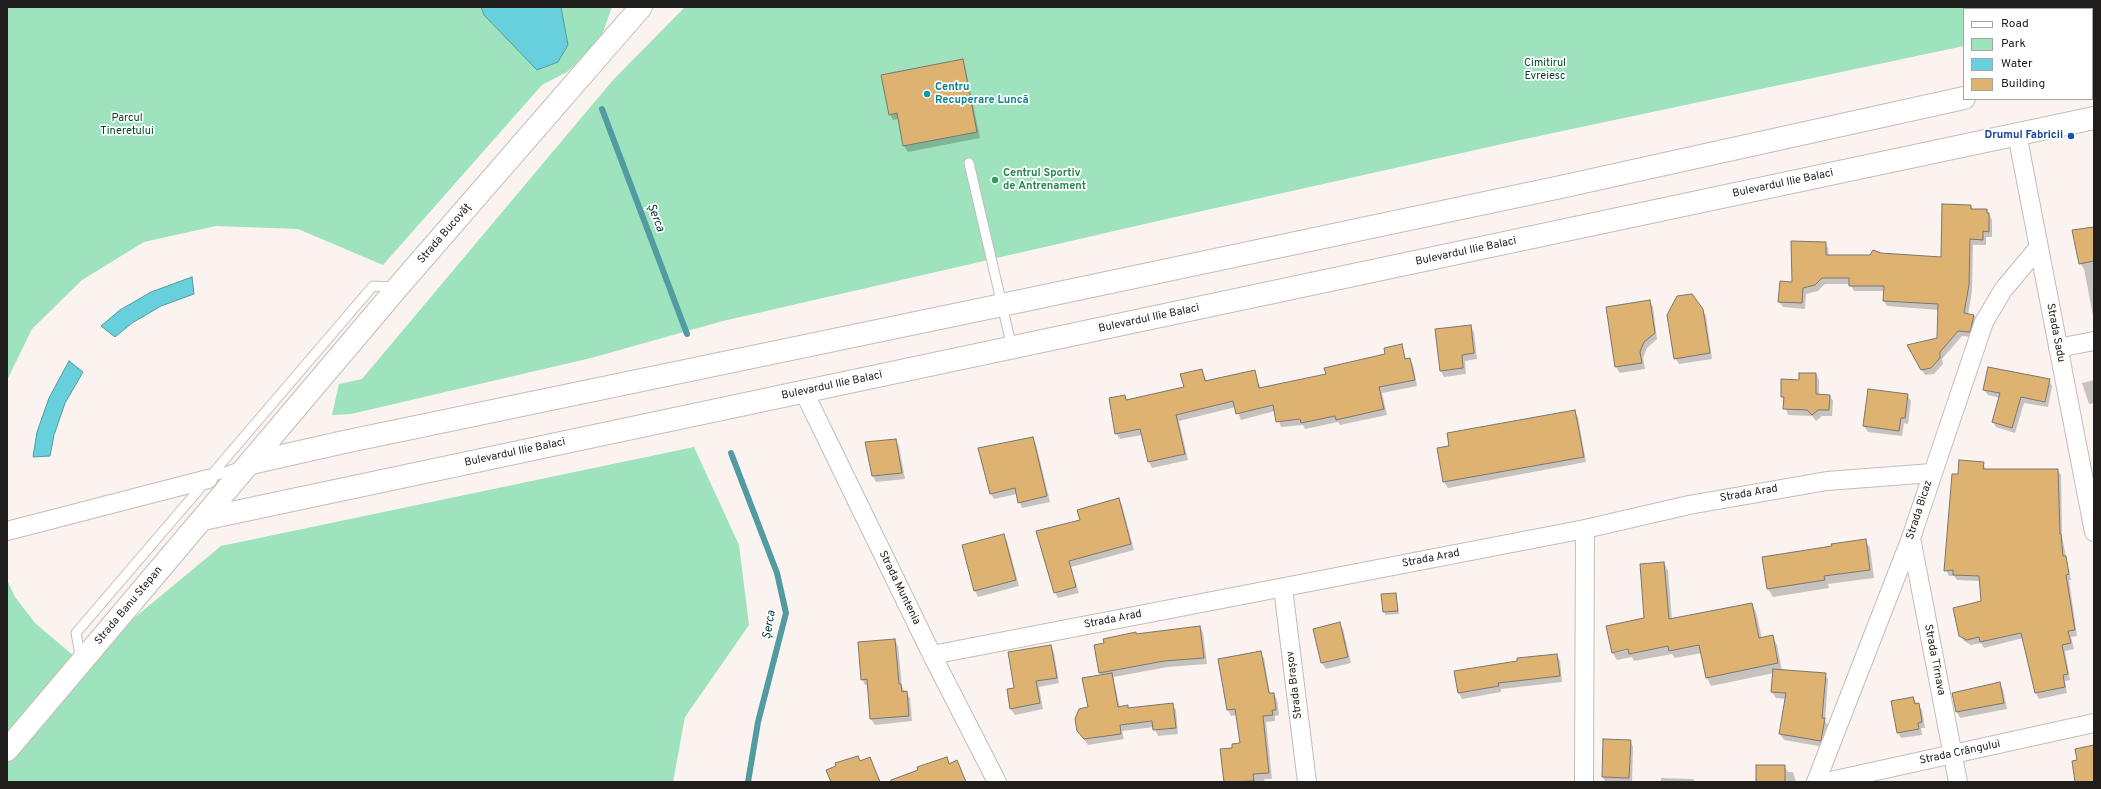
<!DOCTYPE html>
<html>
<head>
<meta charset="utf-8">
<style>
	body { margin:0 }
	#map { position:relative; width:2101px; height:789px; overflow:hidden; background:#fbf3ef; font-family:Overpass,sans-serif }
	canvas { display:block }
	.frame { position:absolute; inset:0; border:8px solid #201e1c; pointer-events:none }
	.legend { position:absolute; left:1963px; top:8px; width:130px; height:92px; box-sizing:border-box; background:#fff; border:1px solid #a6a5a4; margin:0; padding:5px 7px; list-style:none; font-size:12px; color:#201e1c }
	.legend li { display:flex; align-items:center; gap:8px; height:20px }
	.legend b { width:20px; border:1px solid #a6a5a4 }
</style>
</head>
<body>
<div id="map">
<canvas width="2101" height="789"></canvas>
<div class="frame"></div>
<ul class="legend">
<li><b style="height:5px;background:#fff"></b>Road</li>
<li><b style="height:11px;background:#9ee3bd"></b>Park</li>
<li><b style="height:11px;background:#67d0dc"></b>Water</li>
<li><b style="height:11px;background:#deb270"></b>Building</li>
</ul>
</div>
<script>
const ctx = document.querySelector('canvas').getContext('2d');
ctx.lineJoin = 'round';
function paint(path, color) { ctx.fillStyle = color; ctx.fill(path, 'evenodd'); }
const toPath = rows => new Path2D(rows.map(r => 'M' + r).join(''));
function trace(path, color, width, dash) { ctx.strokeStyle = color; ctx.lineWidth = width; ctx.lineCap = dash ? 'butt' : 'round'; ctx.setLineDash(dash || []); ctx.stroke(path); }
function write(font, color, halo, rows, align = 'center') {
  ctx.font = font + ' Overpass,sans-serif'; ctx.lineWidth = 3.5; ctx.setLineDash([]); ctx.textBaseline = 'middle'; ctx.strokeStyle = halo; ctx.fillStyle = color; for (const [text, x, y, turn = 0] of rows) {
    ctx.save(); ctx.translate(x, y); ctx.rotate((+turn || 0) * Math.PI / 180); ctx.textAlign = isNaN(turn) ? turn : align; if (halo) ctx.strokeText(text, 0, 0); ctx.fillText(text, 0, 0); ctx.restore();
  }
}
const green = toPath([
	[7,7,612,7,599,43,567,72,542,85,383,265,298,229,216,226,144,242,82,280,32,329,7,380],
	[685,7,2094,7,2094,19,2092,20,2092,9,1964,9,1964,46,1520,140,1162,220,723,321,591,358,351,414,332,415,339,384,362,379,613,80],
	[694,447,739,545,749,625,685,717,673,782,7,782,7,580,15,597,35,623,81,662,221,546]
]);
const water = toPath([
	[481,7,561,7,568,45,558,62,537,70,484,15,481,7],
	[192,277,194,294,161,306,132,323,115,337,101,326,120,310,151,292,192,277],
	[69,361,83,372,65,403,54,435,50,456,33,457,37,432,49,398,69,361]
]);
const shadow = toPath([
	[962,60,965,66,980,138,908,152,904,146,899,119,893,120,890,114],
	[1971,206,1973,210,1987,210,1992,220,1992,237,1986,237,1986,245,1973,245,1972,291,1968,315,1974,315,1977,321,1973,337,1962,336,1942,359,1943,364,1934,374,1925,375,1908,346,1938,339,1939,310,1887,306,1884,301,1885,291,1854,291,1850,284,1825,284,1818,291,1806,294,1805,309,1783,307,1779,302,1825,243,1828,248,1829,256,1871,256,1880,254,1942,258],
	[2094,228,2094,321,2084,269,2080,263],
	[1649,302,1653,307,1657,339,1647,348,1643,358,1645,369,1620,373,1616,367],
	[1702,309,1706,316,1712,359,1679,364,1675,358],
	[1470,326,1474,332,1477,359,1465,361,1466,374,1444,377,1441,371],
	[1401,345,1406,359,1409,359,1413,365,1417,386,1382,393,1387,415,1340,425,1338,422,1305,429,1303,425,1281,427,1275,411,1241,420,1236,407,1179,421,1188,460,1152,468,1149,462,1142,435,1120,439,1116,433,1124,396,1127,401,1185,388,1202,370,1207,382,1254,371,1261,389,1327,375,1387,355],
	[1816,374,1819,380,1819,395,1830,396,1833,401,1832,416,1822,416,1816,421,1812,416,1788,415,1782,396,1800,381],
	[2049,380,2052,386,2048,407,2024,403,2015,433,1996,427,1993,422,2000,398,1988,395,1984,390],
	[2094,380,2094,403,2089,404,2082,383],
	[1869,390,1907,395,1911,401,1908,424,1904,423,1902,436,1868,432,1864,426],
	[1574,411,1578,417,1586,462,1448,488,1444,482,1438,448],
	[1033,438,1036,444,1050,502,1022,508,1017,494,994,499,991,494],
	[896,440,899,446,905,479,876,482,873,476],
	[1983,463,1986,470,2057,470,2061,475,2062,537,2071,580,2069,580,2077,636,2071,637,2074,649,2065,651,2070,680,2065,681,2067,693,2039,699,2036,693,2023,638,1984,648,1981,643,1971,645,1964,641,1960,635,1982,602,1980,581,1957,580,1954,576,1949,576,1946,570,1958,475],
	[1119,500,1122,505,1134,550,1071,567,1079,593,1058,598,1055,592,1081,520],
	[1003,535,1007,541,1019,586,978,597,975,591],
	[1865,540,1870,548,1874,578,1828,584,1829,588,1773,597,1768,589,1764,558,1833,547],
	[1664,563,1668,571,1672,620,1752,604,1756,612,1762,639,1772,636,1777,645,1782,671,1825,674,1828,680,1825,721,1828,725,1824,747,1784,740,1780,734,1786,699,1776,698,1772,692,1774,673,1711,686,1707,678,1702,653,1675,658,1672,654,1634,661,1632,657,1617,660,1612,652,1645,619],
	[1633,647,1633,649,1614,653,1614,651],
	[1396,594,1399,614,1385,615,1382,595],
	[1339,623,1343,629,1351,663,1326,669,1322,663,1314,629],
	[1200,627,1203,633,1207,664,1168,667,1113,677,1120,708,1127,706,1129,709,1172,704,1176,710,1178,734,1158,736,1154,727,1122,731,1124,739,1088,745,1078,731,1102,676,1100,673,1136,635],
	[895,640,898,646,902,687,910,698,912,721,875,725,871,719,868,685,865,685,862,679],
	[1051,646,1054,652,1059,683,1039,687,1043,709,1015,715,1011,709,1008,690,1015,689],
	[1260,652,1264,658,1270,694,1274,694,1277,700,1279,715,1275,716,1275,721,1266,722,1272,779,1264,779,1265,782,1225,782,1222,750,1233,749,1241,744,1237,715,1231,716,1228,710],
	[1557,655,1560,661,1562,682,1501,689,1501,692,1462,699,1459,693],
	[1999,683,2003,689,2007,709,1960,718,1957,712,1953,694],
	[1913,698,1922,710,1925,728,1921,728,1922,735,1901,738,1898,733],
	[1604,740,1630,741,1633,747,1632,782,1605,782,1603,777],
	[849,758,850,761,860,762,870,758,880,782,832,782,838,767,836,763],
	[1784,766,1788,772,1793,772,1796,782,1757,782],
	[1661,778,1693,779,1695,782,1661,782]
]);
const stream = toPath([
	[602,109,687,334],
	[731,453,777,573,786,613,758,722,748,782]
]);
const building = toPath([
	[963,59,977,132,903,146,897,113,889,115,881,75,963,59],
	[1942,204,1971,205,1971,209,1987,209,1987,213,1989,213,1989,232,1983,231,1983,240,1970,239,1969,285,1964,313,1974,315,1970,332,1958,331,1940,352,1940,358,1931,368,1921,370,1907,345,1937,338,1938,304,1883,301,1884,286,1849,286,1849,278,1822,278,1815,285,1803,288,1802,303,1778,302,1780,281,1792,282,1791,241,1826,242,1826,255,1870,255,1873,250,1881,253,1941,257,1942,204],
	[2094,227,2094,261,2079,264,2072,230,2094,227],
	[1692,294,1703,309,1710,353,1674,359,1667,315,1677,296,1692,294],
	[1650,300,1655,333,1644,342,1640,352,1642,363,1615,367,1606,307,1650,300],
	[1471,325,1474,353,1462,355,1463,368,1440,371,1435,329,1471,325],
	[1402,344,1405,359,1410,358,1415,380,1379,387,1384,409,1336,420,1335,416,1301,423,1300,419,1276,422,1273,405,1236,414,1233,401,1176,415,1185,454,1148,462,1140,429,1115,434,1109,398,1125,395,1126,400,1184,387,1180,374,1202,369,1205,381,1255,370,1259,388,1326,374,1324,368,1385,354,1384,348,1402,344],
	[1988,367,2050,379,2045,402,2021,397,2012,428,1992,422,2000,393,1983,390,1988,367],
	[1799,373,1816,373,1816,394,1830,395,1829,410,1818,410,1812,415,1807,410,1783,409,1784,397,1781,397,1781,379,1799,380,1799,373],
	[1868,389,1908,394,1905,418,1901,418,1899,431,1863,426,1868,389],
	[1575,410,1584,457,1443,482,1437,448,1449,446,1447,433,1575,410],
	[1033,437,1047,496,1018,503,1015,488,990,494,978,448,1033,437],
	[896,439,902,473,872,476,865,442,896,439],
	[1959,460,1984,462,1983,469,2058,469,2060,534,2061,534,2063,556,2066,556,2069,574,2066,575,2075,630,2068,631,2071,643,2062,645,2068,674,2063,675,2065,687,2035,693,2021,633,1980,642,1979,637,1967,640,1959,636,1953,608,1981,601,1979,576,1953,575,1953,570,1944,571,1952,474,1958,474,1959,460],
	[1119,498,1131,544,1069,561,1076,587,1054,593,1036,531,1080,520,1077,510,1119,498],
	[1004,534,1016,580,974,591,962,545,1004,534],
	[1866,539,1870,570,1824,576,1825,580,1767,589,1762,557,1832,546,1831,544,1866,539],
	[1664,562,1669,619,1752,603,1759,638,1773,635,1778,663,1706,678,1699,645,1669,651,1668,646,1629,654,1628,649,1612,653,1606,626,1644,618,1640,564,1664,562],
	[1396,593,1398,611,1383,612,1381,594,1396,593],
	[1340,622,1348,657,1321,663,1313,629,1340,622],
	[1200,626,1204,658,1164,661,1099,673,1094,645,1104,643,1103,639,1136,632,1136,634,1200,626],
	[895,639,899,684,901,684,902,692,907,691,909,716,870,719,867,679,861,680,858,642,895,639],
	[1051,645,1057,678,1036,681,1040,703,1010,709,1007,689,1014,688,1008,652,1051,645],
	[1261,651,1269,693,1274,693,1276,710,1272,710,1273,715,1263,716,1269,773,1253,774,1254,781,1224,782,1220,749,1232,748,1232,744,1240,743,1235,709,1227,710,1218,659,1261,651],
	[1557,654,1560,676,1498,683,1499,686,1458,693,1454,671,1517,661,1517,658,1557,654],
	[1773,669,1826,673,1822,718,1825,718,1821,741,1779,734,1786,693,1771,692,1773,669],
	[1112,673,1118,707,1128,705,1128,708,1173,703,1176,728,1153,730,1152,721,1120,725,1121,734,1084,739,1077,731,1075,719,1079,709,1088,707,1082,678,1112,673],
	[2000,682,2004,703,1956,712,1952,693,2000,682],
	[1913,697,1915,704,1919,703,1922,722,1918,723,1919,729,1897,733,1891,701,1913,697],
	[1603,739,1631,740,1629,778,1602,777,1603,739],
	[2094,745,2094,782,2075,782,2072,761,2077,760,2075,749,2094,745],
	[858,756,860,761,870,757,880,782,831,782,826,770,836,766,835,763,858,756],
	[947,757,949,764,957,760,966,782,891,782,891,780,918,770,917,767,947,757],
	[1756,765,1785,765,1785,782,1756,782,1756,765]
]);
const lane = toPath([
	[969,163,1012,348],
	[209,478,239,467],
	[81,660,76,633,373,286,395,287]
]);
const street = toPath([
	[2017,134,2094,532],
	[2058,348,2094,341],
	[804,392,932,655,997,782],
	[7,531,208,479],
	[1911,538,1958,782],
	[1283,588,1307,782],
	[932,655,1585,529,1689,505,1827,481,1932,473],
	[1584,782,1585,529],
	[1816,782,1911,538,1984,322,2003,290,2038,248],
	[1826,782,2094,723]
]);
const secondary = toPath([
	[2092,71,2094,70],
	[251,463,344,442,983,309,1556,188,1964,98],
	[203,519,2094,118],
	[7,750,398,287,641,7]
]);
const markers = [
	[927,94,4,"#0f9aa8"],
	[2071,136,4,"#1a4fb4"],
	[995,180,4,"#2e9e5b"]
];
const parkNames = [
	["Cimitirul",1545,64],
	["Evreiesc",1545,77],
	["Parcul",127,119],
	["Tineretului",127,132]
];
const cultureNames = [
	["Centru",935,88],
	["Recuperare Luncă",935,101]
];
const transitNames = [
	["Drumul Fabricii",2063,136]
];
const leisureNames = [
	["Centrul Sportiv",1003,174],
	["de Antrenament",1003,187]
];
const streetNames = [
	["Bulevardul Ilie Balaci",1783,184,-12],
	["Strada Bucovăț",445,234,-49],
	["Bulevardul Ilie Balaci",1466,252,-12],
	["Bulevardul Ilie Balaci",1149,319,-12],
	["Strada Sadu",2055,333,79],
	["Bulevardul Ilie Balaci",832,386,-12],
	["Bulevardul Ilie Balaci",515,453,-12],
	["Strada Arad",1749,494,-10],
	["Strada Bicaz",1920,510,-72],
	["Strada Arad",1431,559,-11],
	["Strada Muntenia",899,588,64],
	["Strada Banu Stepan",129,606,-50],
	["Strada Arad",1113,620,-11],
	["Strada Tîrnava",1934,660,79],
	["Strada Brașov",1295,685,-97],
	["Strada Crângului",1960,753,-12]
];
const waterNames = [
	["Șerca",655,218,69],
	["Șerca",770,625,-80]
];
paint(green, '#9ee3bd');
paint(water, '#67d0dc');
trace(water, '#529ba2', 1);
paint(shadow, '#0003');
trace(stream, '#529ba2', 6);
paint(building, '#deb270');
trace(building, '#7a7670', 1);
trace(lane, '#c4bdb9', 11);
trace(street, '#c4bdb9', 20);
trace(secondary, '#c4bdb9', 24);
trace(lane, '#fff', 9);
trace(street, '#fff', 18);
trace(secondary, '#fff', 22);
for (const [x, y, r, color] of markers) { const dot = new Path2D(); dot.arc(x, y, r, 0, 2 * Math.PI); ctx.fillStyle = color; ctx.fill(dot); trace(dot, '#fff', 1.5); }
write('11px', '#02452c', '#fff', parkNames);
write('bold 11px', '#0d838f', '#fff', cultureNames, 'left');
write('bold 11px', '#164399', '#fff', transitNames, 'right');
write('bold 11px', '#27864d', '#fff', leisureNames, 'left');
write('11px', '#201e1c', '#fff', streetNames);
write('italic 12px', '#003237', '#fff', waterNames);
</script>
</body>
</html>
